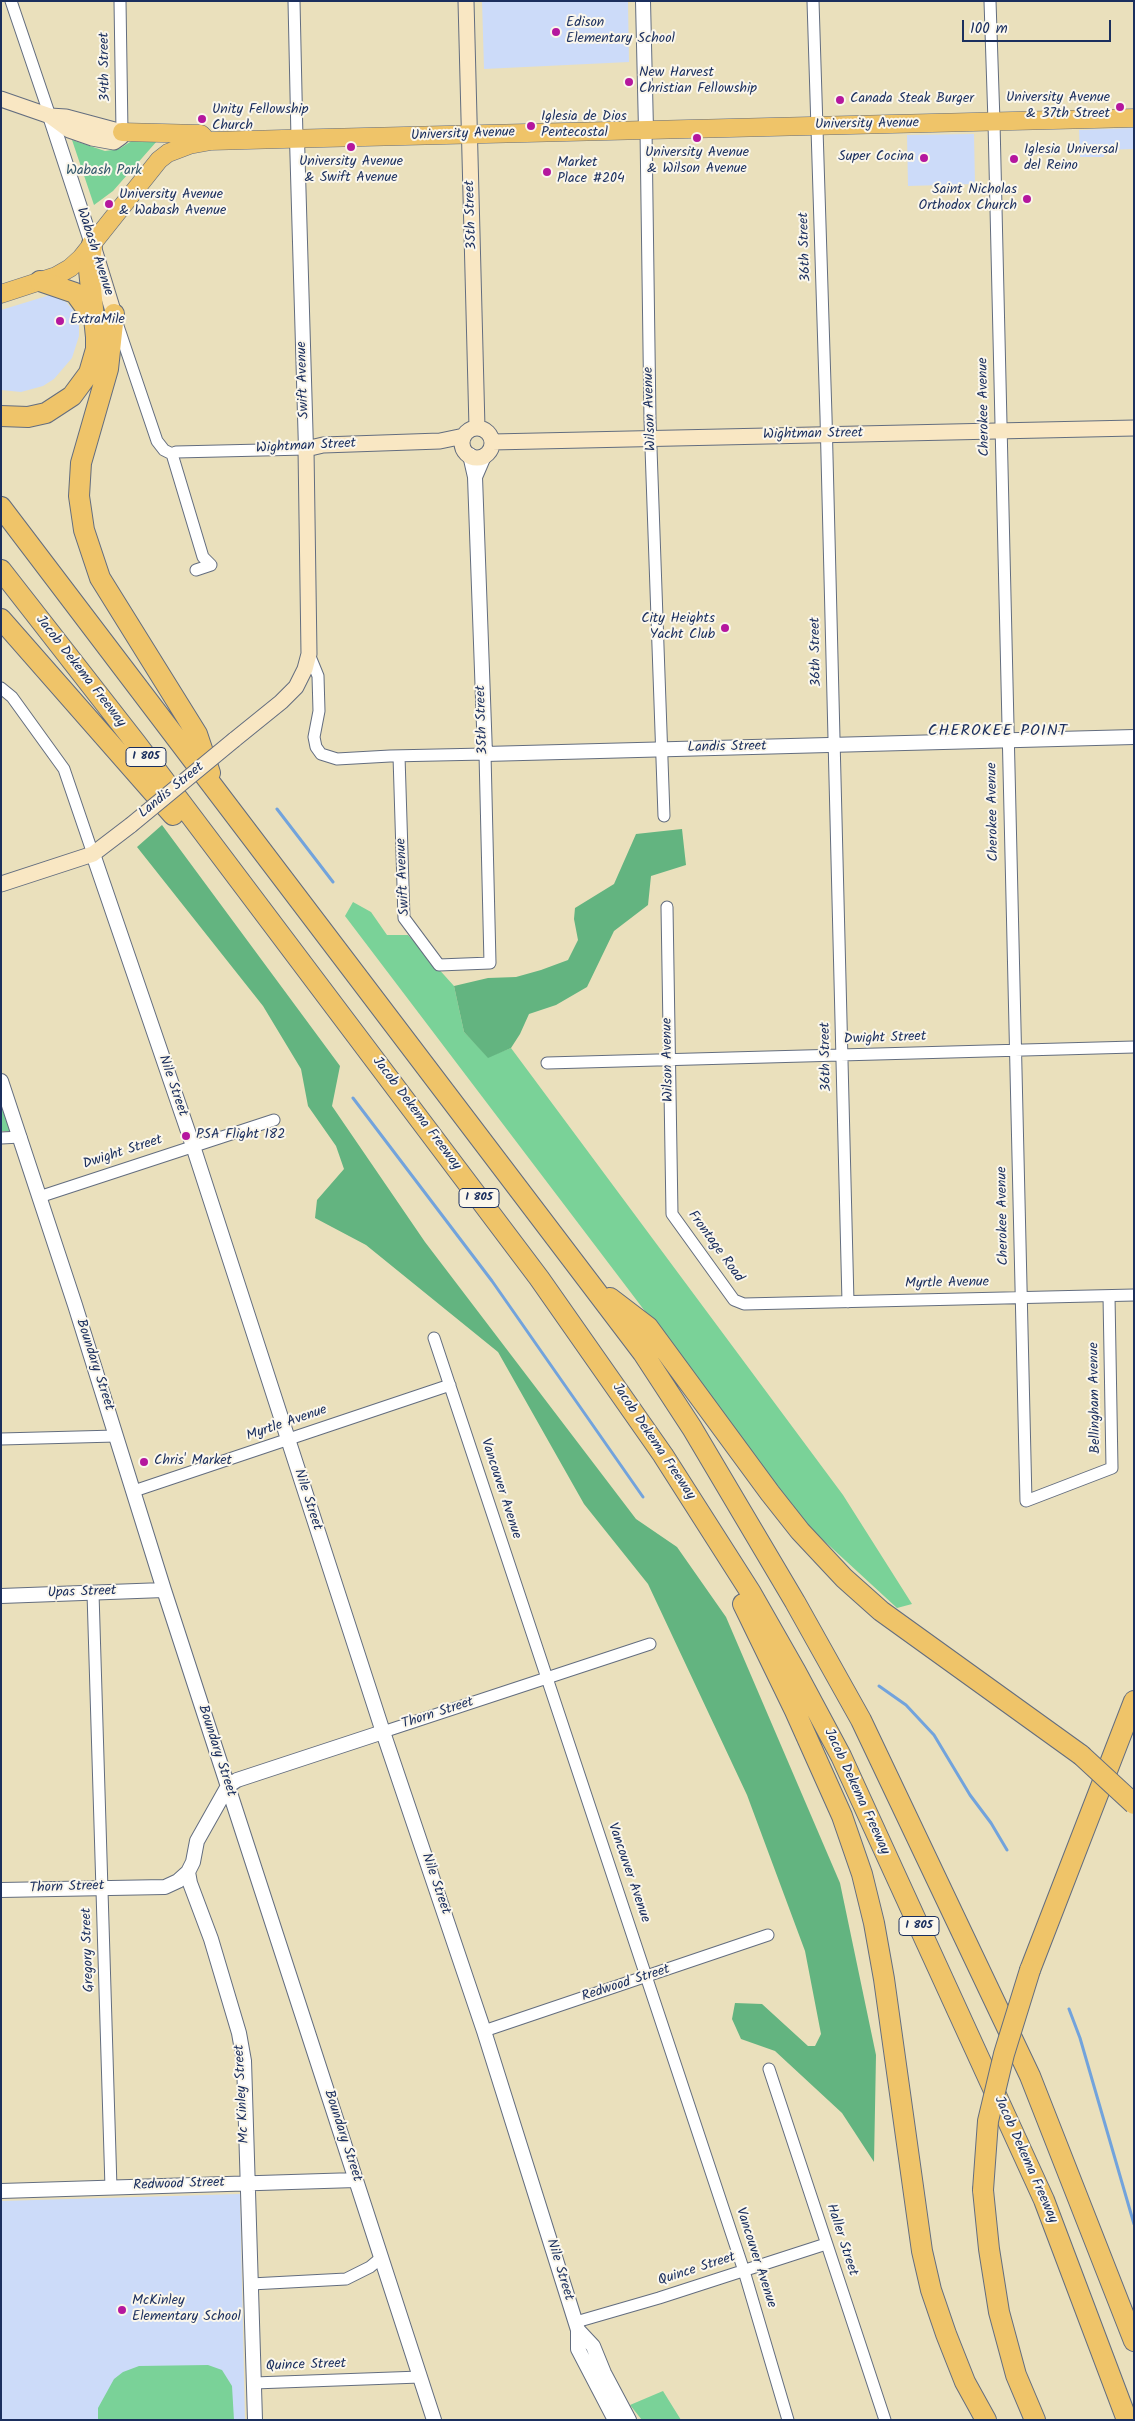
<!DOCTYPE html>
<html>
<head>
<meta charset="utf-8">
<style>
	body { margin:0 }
	#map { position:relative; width:1135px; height:2421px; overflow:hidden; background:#eae0bc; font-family:Kalam,sans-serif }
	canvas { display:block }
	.frame { position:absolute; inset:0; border:2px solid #1b2f5e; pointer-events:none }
	.scale { position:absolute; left:962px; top:20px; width:149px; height:22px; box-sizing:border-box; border:2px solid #1b2f5e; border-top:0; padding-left:6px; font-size:15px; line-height:18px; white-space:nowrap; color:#1b2f5e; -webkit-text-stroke:4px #fbf7ec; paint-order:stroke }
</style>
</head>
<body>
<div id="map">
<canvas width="1135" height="2421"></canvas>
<div class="frame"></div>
<div class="scale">100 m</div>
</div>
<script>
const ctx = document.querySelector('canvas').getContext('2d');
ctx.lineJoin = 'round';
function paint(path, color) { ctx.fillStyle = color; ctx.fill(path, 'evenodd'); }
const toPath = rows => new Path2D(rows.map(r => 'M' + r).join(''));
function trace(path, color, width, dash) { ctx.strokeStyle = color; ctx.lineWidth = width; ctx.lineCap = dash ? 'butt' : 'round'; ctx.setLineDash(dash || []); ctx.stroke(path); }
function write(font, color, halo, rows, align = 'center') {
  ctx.font = font + ' Kalam,sans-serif'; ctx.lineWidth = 4; ctx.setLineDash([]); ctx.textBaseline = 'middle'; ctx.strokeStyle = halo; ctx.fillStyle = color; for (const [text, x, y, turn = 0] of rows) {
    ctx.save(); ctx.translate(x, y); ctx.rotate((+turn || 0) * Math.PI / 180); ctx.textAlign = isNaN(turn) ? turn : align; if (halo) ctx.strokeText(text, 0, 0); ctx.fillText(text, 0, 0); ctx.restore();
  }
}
const built = toPath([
	[482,1,628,1,629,62,484,69],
	[1134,128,1134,149,1104,150,1104,157,1080,157,1079,130],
	[974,134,975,184,908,186,907,135],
	[50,295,66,302,79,317,79,336,72,358,54,379,43,386,21,392,1,390,1,310],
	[240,2194,245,2420,1,2420,1,2201]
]);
const green = toPath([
	[138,137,157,141,113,191,94,205,72,140,105,151,119,149],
	[353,902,371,912,387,935,408,935,454,986,464,1032,488,1057,511,1048,843,1495,912,1604,897,1608,808,1526,345,916],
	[1,1097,11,1125,9,1131,1,1131],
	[139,2366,208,2365,222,2370,232,2386,234,2420,98,2420,98,2408,114,2379,123,2372],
	[663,2391,681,2420,642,2420,630,2405]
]);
const forest = toPath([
	[162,825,340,1066,332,1106,425,1242,636,1519,677,1547,726,1617,840,1883,876,2055,874,2162,842,2113,775,2051,741,2039,732,2019,735,2003,762,2004,808,2046,815,2046,821,2034,805,1951,747,1795,648,1584,584,1504,498,1352,366,1245,315,1218,317,1200,344,1169,336,1146,308,1106,301,1069,263,1006,137,847],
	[682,829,686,865,651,876,648,905,614,931,587,987,556,1005,529,1014,520,1034,511,1048,488,1058,464,1032,454,986,488,978,516,977,541,970,568,960,578,940,574,919,575,908,614,884,636,834]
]);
const stream = toPath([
	[277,809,333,882],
	[353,1098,492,1281,643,1497],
	[879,1686,906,1705,934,1735,970,1795,991,1823,1007,1850],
	[1069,2009,1080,2038,1134,2224]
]);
const minor = toPath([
	[11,1,50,116],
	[120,1,122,132],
	[294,1,297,139],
	[813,1,826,416,848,1302],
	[990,1,994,122,1026,1501,1112,1468,1109,1296],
	[646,130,650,420,664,816],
	[117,323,157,441,164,450,172,454,203,557,211,565,196,570],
	[172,454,176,452,306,449],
	[309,654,318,676,319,711,314,737,316,747,321,754,337,759,390,756,485,754,490,963,439,965,404,918,399,756],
	[1,688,12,697,64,769,93,854],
	[667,907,672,1214,734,1300,744,1304,1134,1295],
	[547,1063,1134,1047],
	[1,1138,21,1137],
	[39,1197,274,1120],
	[434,1338,744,2271,788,2420],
	[1,1439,116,1436],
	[134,1491,450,1385],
	[93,1593,111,2188],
	[383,1732,650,1644],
	[484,2031,768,1935],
	[769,2069,885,2420],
	[251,2284,346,2279,370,2267,382,2257],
	[576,2322,659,2298,826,2244],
	[254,2383,420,2377]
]);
const tertiary = toPath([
	[643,1,646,130],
	[50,116,92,244],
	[297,139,306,449],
	[470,455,475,477,485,754,1134,737],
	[475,477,484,456],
	[93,854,193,1146,383,1732,484,2031,578,2330,578,2349,615,2420],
	[1,1081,75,1305,164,1590,434,2420],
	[1,1596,164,1590],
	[1,1890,165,1887,178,1881,188,1872],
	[1,2191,356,2180],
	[578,2330,593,2346,604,2373,629,2420],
	[255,2420,244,2061,239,2033,211,1939,190,1883,188,1872,193,1862,197,1841,228,1786,237,1780,383,1732]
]);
const secondary = toPath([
	[466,1,477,428],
	[1,99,50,116,69,130,92,138,114,142,121,137,122,132,66,117,50,116],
	[94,249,114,314],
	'462 443a15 15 0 1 1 30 0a15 15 0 1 1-30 0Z',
	[492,442,1134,428],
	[234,740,281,702,296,687,305,669,309,654,306,449,323,445,440,441,464,436],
	[1,884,93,854,131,825]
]);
const primary = toPath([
	[122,132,201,134,204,137],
	[1,294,56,276,70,268,81,258,159,160,168,153,189,145,211,141,283,139,1134,118]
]);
const motorway = toPath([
	[40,281,75,293,93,318],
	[114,314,108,369,81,463,79,496,84,530,100,578,197,734,210,773],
	[1,416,28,417,46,413,72,396,89,373,96,349,96,337,89,270,92,244],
	[1,507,643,1353,692,1428,795,1602,861,1720,1030,2076,1134,2341],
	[1,570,136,743,539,1278,663,1455,751,1593,796,1672,841,1756,1044,2200,1127,2420],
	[1,619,173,815],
	[610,1298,648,1327,770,1493,800,1531,844,1578,881,1611,1081,1755],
	[743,1604,795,1711,842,1816,862,1874,874,1923,884,1979,922,2251,931,2290,946,2334,965,2382,986,2420],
	[1030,1970,1134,1701],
	[983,2190,989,2249,999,2312,1016,2375,1035,2420]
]);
const secondaryBridge = toPath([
	[131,825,234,740]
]);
const motorwayBridge = toPath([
	[1081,1755,1134,1804],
	[983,2190,988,2121,1004,2054,1030,1970]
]);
const markers = [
	[556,32,5,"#b5179e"],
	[629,82,5,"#b5179e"],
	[840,100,5,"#b5179e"],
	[1120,107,5,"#b5179e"],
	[202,119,5,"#b5179e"],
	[531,126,5,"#b5179e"],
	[697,138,5,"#b5179e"],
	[351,147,5,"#b5179e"],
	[924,158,5,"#b5179e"],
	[1014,159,5,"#b5179e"],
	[547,172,5,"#b5179e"],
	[1027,199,5,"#b5179e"],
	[109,204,5,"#b5179e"],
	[60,321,5,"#b5179e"],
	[725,628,5,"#b5179e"],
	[186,1136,5,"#b5179e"],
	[144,1462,5,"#b5179e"],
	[122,2310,5,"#b5179e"]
];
const shields = [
	[146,757,40],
	[479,1198,40],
	[919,1926,40]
];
const shieldNames = [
	["I 805",146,757],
	["I 805",479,1198],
	["I 805",919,1926]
];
const poiNames = [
	["Edison",566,24],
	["Elementary School",566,40],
	["New Harvest",639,74],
	["Christian Fellowship",639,90],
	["University Avenue",1110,99,"right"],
	["& 37th Street",1110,115,"right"],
	["Canada Steak Burger",850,100],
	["Unity Fellowship",212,111],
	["Church",212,127],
	["Iglesia de Dios",541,118],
	["Pentecostal",541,134],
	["Iglesia Universal",1024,151],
	["del Reino",1024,167],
	["University Avenue",697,154,"center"],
	["& Wilson Avenue",697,170,"center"],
	["Super Cocina",914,158,"right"],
	["University Avenue",351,163,"center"],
	["& Swift Avenue",351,179,"center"],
	["Market",557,164],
	["Place #204",557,180],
	["Saint Nicholas",1017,191,"right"],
	["Orthodox Church",1017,207,"right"],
	["University Avenue",119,196],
	["& Wabash Avenue",119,212],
	["ExtraMile",70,321],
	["City Heights",715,620,"right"],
	["Yacht Club",715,636,"right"],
	["PSA Flight 182",196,1136],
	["Chris' Market",154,1462],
	["McKinley",132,2302],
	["Elementary School",132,2318]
];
const streetNames = [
	["34th Street",106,67,-91],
	["University Avenue",867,125,-1],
	["University Avenue",463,135,-2],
	["35th Street",472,215,-92],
	["36th Street",806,247,-92],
	["Wabash Avenue",94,252,72],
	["Swift Avenue",304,380,-92],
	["Cherokee Avenue",985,407,-91],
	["Wilson Avenue",651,409,-92],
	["Wightman Street",813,435,-1],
	["Wightman Street",306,447,-3],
	["36th Street",817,652,-91],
	["Jacob Dekema Freeway",80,672,52],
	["35th Street",483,720,-92],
	["Landis Street",727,748,-1],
	["Landis Street",172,791,-39],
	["Cherokee Avenue",994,812,-91],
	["Swift Avenue",404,877,-93],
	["Dwight Street",885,1039,-2],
	["36th Street",827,1057,-91],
	["Wilson Avenue",669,1060,-91],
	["Nile Street",172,1086,71],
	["Jacob Dekema Freeway",416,1114,53],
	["Dwight Street",123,1153,-18],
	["Cherokee Avenue",1004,1216,-91],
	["Frontage Road",715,1247,54],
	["Myrtle Avenue",947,1284,-1],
	["Boundary Street",94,1365,72],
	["Bellingham Avenue",1096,1398,-91],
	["Myrtle Avenue",287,1424,-19],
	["Jacob Dekema Freeway",653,1442,56],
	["Vancouver Avenue",500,1489,72],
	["Nile Street",307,1500,72],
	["Upas Street",82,1593,-2],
	["Thorn Street",438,1714,-18],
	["Boundary Street",216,1751,72],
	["Jacob Dekema Freeway",856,1792,65],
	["Vancouver Avenue",628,1873,71],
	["Nile Street",435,1884,71],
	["Thorn Street",67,1888,-2],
	["Gregory Street",89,1950,-92],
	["Redwood Street",626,1984,-18],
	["Mc Kinley Street",243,2094,-93],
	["Boundary Street",342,2136,72],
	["Jacob Dekema Freeway",1025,2160,66],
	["Redwood Street",179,2185,-2],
	["Haller Street",841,2240,72],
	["Vancouver Avenue",755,2258,72],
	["Nile Street",559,2270,73],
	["Quince Street",697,2270,-18],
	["Quince Street",306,2366,-2]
];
const parkNames = [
	["Wabash Park",104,172]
];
const quarterNames = [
	["CHEROKEE POINT",998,732]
];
paint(built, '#ccdbf9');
paint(green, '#7ad298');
paint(forest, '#63b480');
trace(stream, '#72a3dc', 3);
trace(minor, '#636d7f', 13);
trace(tertiary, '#636d7f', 16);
trace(secondary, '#636d7f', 17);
trace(primary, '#636d7f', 19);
trace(motorway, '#636d7f', 22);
trace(minor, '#fff', 11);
trace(tertiary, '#fff', 14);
trace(secondary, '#f9e7c3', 15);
trace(primary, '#efc469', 18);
trace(motorway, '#efc469', 20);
trace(secondaryBridge, '#636d7f', 17, []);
trace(motorwayBridge, '#636d7f', 22, []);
trace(secondaryBridge, '#f9e7c3', 15);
trace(motorwayBridge, '#efc469', 20);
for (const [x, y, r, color] of markers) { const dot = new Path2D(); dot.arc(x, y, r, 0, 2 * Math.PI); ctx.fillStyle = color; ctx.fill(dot); trace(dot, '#fbf7ec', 2); }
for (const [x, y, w] of shields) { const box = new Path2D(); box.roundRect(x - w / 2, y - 9.5, w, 19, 4); ctx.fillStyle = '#fbf7ec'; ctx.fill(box); trace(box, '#1b2f5e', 1); }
write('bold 12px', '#1b2f5e', null, shieldNames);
write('14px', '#1b2f5e', '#fbf7ec', poiNames, 'left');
write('14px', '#1b2f5e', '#fbf7ec', streetNames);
write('14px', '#33586c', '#fbf7ec', parkNames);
ctx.letterSpacing = '1px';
write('16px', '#1b2f5e', '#fbf7ec', quarterNames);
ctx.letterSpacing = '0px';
</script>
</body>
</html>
